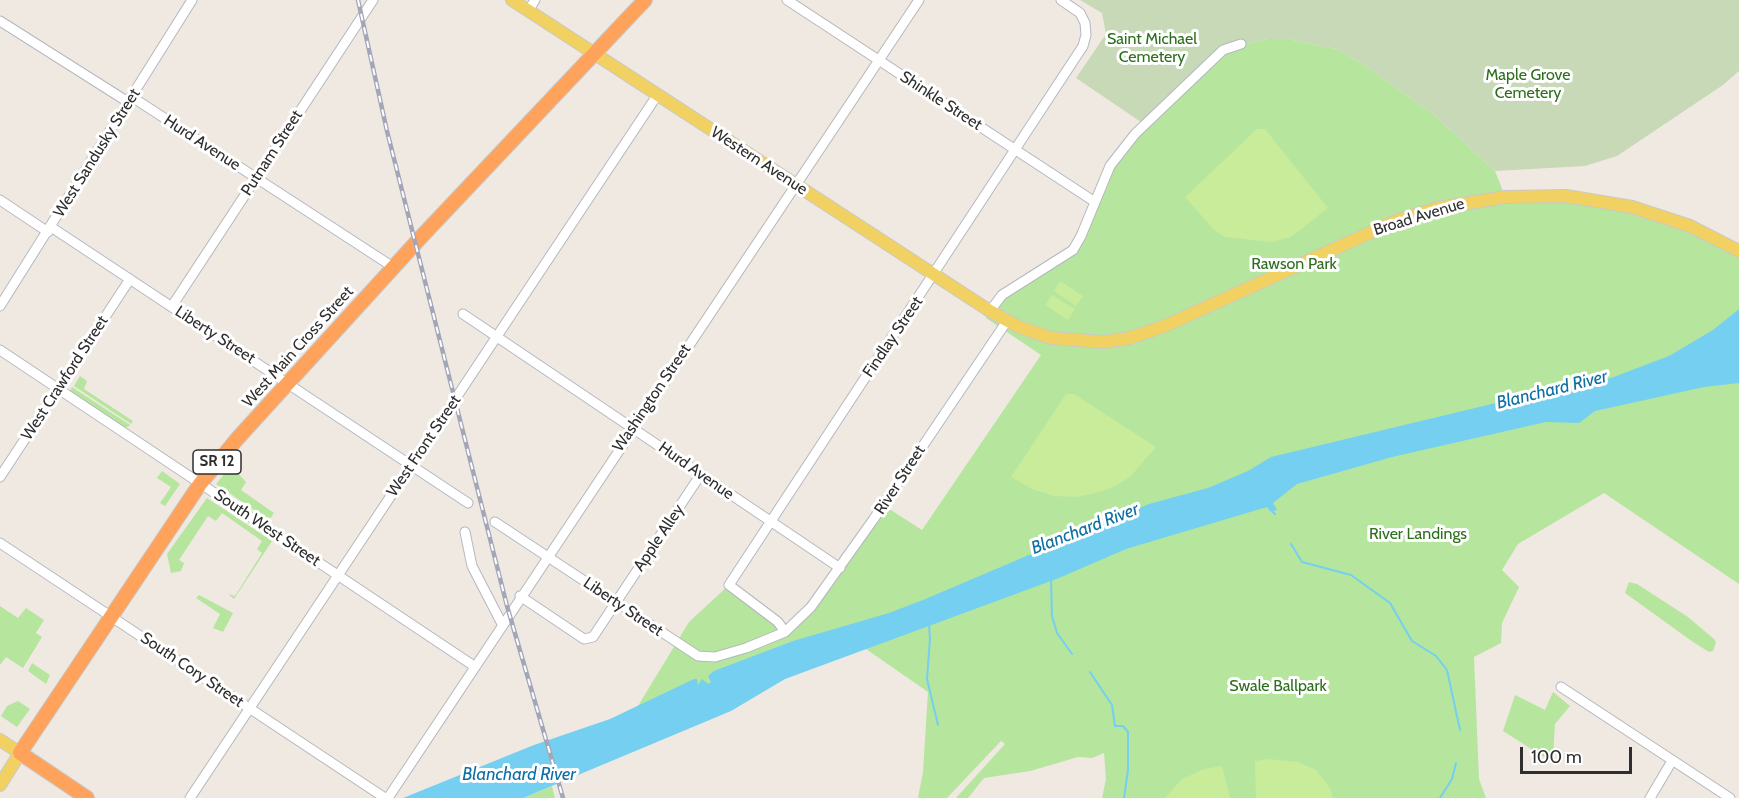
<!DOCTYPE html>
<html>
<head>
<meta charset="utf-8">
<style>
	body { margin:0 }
	#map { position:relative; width:1739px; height:798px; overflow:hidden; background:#efe9e1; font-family:Cabin,sans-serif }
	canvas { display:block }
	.scale { position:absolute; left:1520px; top:747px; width:112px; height:27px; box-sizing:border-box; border:3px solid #2e2e2e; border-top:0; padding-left:8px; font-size:18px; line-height:21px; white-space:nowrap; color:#2e2e2e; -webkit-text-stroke:4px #fff; paint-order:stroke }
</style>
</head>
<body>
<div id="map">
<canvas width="1739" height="798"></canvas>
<div class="scale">100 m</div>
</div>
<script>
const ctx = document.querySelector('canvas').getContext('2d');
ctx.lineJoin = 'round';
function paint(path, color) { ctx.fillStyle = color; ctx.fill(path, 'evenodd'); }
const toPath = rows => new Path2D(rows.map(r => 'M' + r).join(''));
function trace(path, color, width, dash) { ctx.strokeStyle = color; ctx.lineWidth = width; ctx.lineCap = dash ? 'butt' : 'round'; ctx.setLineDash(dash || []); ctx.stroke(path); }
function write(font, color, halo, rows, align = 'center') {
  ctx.font = font + ' Cabin,sans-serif'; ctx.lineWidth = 6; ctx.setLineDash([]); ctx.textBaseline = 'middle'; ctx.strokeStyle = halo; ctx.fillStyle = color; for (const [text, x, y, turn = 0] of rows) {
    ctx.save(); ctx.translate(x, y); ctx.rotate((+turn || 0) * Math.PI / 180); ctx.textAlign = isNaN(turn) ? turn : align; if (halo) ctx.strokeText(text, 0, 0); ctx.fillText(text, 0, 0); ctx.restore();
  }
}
const green = toPath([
	[1267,39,1288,39,1336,49,1364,65,1434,115,1495,171,1505,196,1588,199,1739,247,1739,584,1604,493,1518,544,1502,570,1519,587,1502,623,1501,643,1474,657,1479,779,1486,798,1102,798,1106,779,1104,753,1092,758,1078,757,1030,771,984,778,968,798,956,798,1005,744,1001,741,947,798,918,798,923,772,928,692,866,649,861,641,637,735,638,706,689,622,729,585,789,629,883,505,922,530,1041,355,986,318,999,299,1069,254,1110,166,1223,50],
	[80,376,87,381,84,389,133,421,131,424,74,386],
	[72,387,130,425,129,426,125,428,70,391],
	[241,454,242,458,235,470,246,482,241,490,274,513,269,520,216,484],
	[162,471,180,484,165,506,160,503,171,487,157,478],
	[207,498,272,541,234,599,228,594,235,596,262,553,257,549,262,541,222,513,216,521,208,516,179,560,184,563,181,571,171,573,167,554],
	[1629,582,1637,584,1688,617,1714,639,1716,642,1713,651,1709,652,1693,642,1625,593],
	[199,595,233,613,223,632,213,628,220,614,196,598],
	[0,606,18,618,26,608,44,620,36,633,42,637,23,668,6,657,0,665],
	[32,663,50,675,46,684,28,671],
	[1553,692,1570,706,1555,724,1553,757,1544,757,1503,731,1515,695,1545,710],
	[18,701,30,709,17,727,1,716,7,706],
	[552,786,555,798,523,798]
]);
const cemetery = toPath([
	[1080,0,1739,0,1739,71,1723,85,1617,156,1585,166,1495,171,1434,115,1364,65,1336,49,1288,39,1267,39,1223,50,1144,124,1076,78,1106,34,1102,13]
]);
const pitch = toPath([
	[1257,129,1265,129,1328,208,1291,237,1271,242,1225,237,1214,230,1185,197],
	[1060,281,1083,296,1076,306,1054,291],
	[1052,295,1075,309,1068,320,1045,305],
	[1066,394,1074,394,1156,447,1130,477,1111,488,1096,493,1076,497,1054,496,1032,489,1011,477],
	[1269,759,1298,762,1316,770,1330,788,1333,798,1256,798,1255,761],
	[1222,766,1230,798,1165,798,1182,779,1204,769]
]);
const water = toPath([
	[1739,309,1739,383,1704,387,1595,411,1579,423,1546,422,1392,457,1297,484,1273,503,1277,510,1271,512,1267,507,1126,549,1059,578,785,679,731,711,523,798,403,798,534,745,610,719,694,679,697,679,698,685,702,679,708,684,711,682,708,676,714,671,793,641,889,613,923,600,1149,504,1208,488,1248,471,1271,457,1500,402,1563,392,1611,378,1669,356,1713,330]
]);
const stream = toPath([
	[1273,512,1275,514],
	[1291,544,1302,562,1351,575,1390,603,1412,641,1436,656,1447,670,1460,730],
	[1051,578,1052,616,1057,633,1072,654],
	[929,625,930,638,927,679,938,725],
	[1090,672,1112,705,1115,726,1123,726,1128,732,1128,770,1124,798],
	[1440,798,1452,779,1456,763]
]);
const minor = toPath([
	[787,0,1095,202],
	[528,11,535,0],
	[0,21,128,102],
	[132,97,393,267],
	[0,200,48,232],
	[51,227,468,503],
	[0,306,192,0],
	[172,306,373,0],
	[990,311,1002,295,1073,250,1081,236,1110,166,1135,134,1223,50,1241,44],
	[463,314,840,568],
	[0,350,474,666],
	[0,477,130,279],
	[495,522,698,656,715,657,746,648,785,632,811,607,873,520,1007,321],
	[465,532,472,566,502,624],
	[0,543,385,798],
	[520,596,584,639,593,637,701,474],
	[785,632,778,622,729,585,1083,46,1086,35,1085,23,1080,13,1061,0],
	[1561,687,1730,798],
	[190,798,658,94],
	[388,798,919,0],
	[1650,798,1672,761]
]);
const major = toPath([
	[512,0,990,311,1019,327,1051,338,1103,342,1130,338,1167,325,1398,220,1438,208,1505,197,1566,196,1632,207,1690,226,1739,251],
	[0,740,20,753,0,785]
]);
const highway = toPath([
	[87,798,20,753,200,484,237,439,422,236,645,0]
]);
const rail = toPath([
	[358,0,387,131,507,606,563,798]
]);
const shields = [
	[217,462,48]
];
const shieldNames = [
	["SR 12",217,462]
];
const parkNames = [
	["Saint Michael",1152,39],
	["Cemetery",1152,57],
	["Maple Grove",1528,75],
	["Cemetery",1528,93],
	["Rawson Park",1294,264],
	["River Landings",1418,534],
	["Swale Ballpark",1278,686]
];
const streetNames = [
	["Shinkle Street",941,101,33],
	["Hurd Avenue",202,143,33],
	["West Sandusky Street",97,153,-58],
	["Putnam Street",272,153,-57],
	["Western Avenue",759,161,33],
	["Broad Avenue",1419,217,-17],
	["Liberty Street",215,335,33],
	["Findlay Street",893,337,-56],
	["West Main Cross Street",298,347,-48],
	["West Crawford Street",65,378,-57],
	["Washington Street",652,398,-56],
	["West Front Street",424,446,-56],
	["Hurd Avenue",696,471,35],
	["River Street",900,480,-57],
	["South West Street",267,528,34],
	["Apple Alley",659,538,-56],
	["Liberty Street",623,607,34],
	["South Cory Street",192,670,34]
];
const waterNames = [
	["Blanchard River",1552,390,-14],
	["Blanchard River",1085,529,-21],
	["Blanchard River",519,775]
];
paint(green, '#b6e59e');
paint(cemetery, '#c8d9b8');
paint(pitch, '#c9ec9a');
paint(water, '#75cff0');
trace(stream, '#75cff0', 2);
trace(minor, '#b4b7c1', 11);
trace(major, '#c9c9c9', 14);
trace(highway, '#c9c9c9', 16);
trace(minor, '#fff', 9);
trace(major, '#f2d163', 12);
trace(highway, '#ffa35c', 14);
trace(rail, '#a3a6b8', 4.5);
trace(rail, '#fff', 2, [7]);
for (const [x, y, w] of shields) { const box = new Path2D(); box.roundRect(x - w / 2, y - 12, w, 24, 4.5); ctx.fillStyle = '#fff'; ctx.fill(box); trace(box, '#2e2e2e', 1.5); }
write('bold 15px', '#2e2e2e', null, shieldNames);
write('16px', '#2c6e1b', '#fff', parkNames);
write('16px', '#2e2e2e', '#fff', streetNames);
write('italic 18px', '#0d6fa3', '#fff', waterNames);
</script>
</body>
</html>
